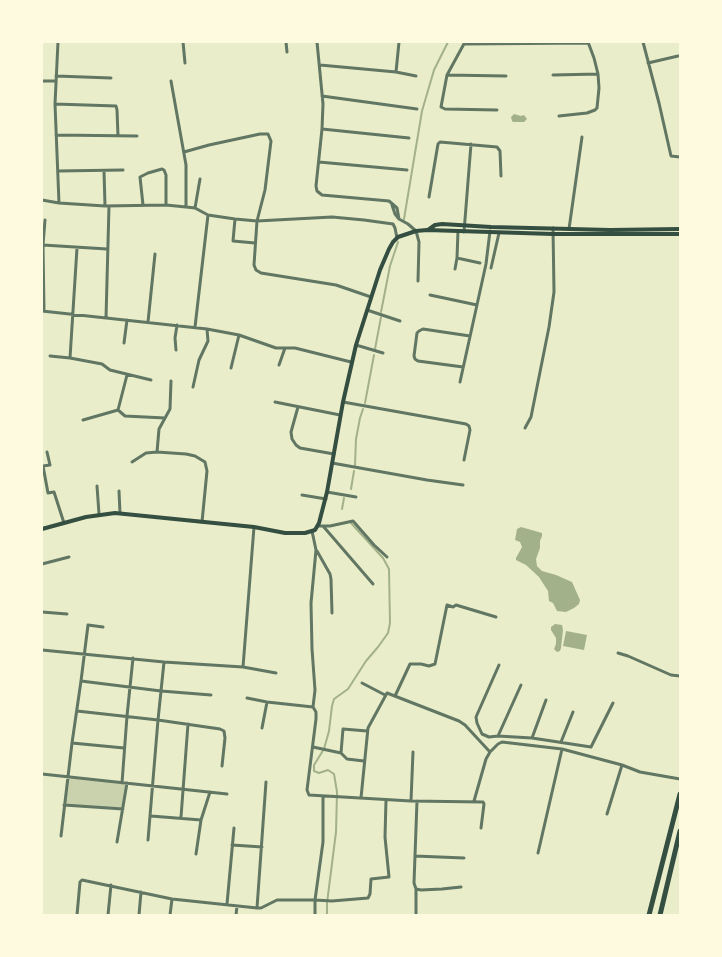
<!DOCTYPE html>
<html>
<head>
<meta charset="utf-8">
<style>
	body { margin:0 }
	#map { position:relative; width:722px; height:957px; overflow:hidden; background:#e9edc9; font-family:"Libre Baskerville",serif }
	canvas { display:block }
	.frame { position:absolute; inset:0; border:43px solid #fefae0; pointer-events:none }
</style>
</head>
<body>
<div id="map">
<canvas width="722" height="957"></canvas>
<div class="frame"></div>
</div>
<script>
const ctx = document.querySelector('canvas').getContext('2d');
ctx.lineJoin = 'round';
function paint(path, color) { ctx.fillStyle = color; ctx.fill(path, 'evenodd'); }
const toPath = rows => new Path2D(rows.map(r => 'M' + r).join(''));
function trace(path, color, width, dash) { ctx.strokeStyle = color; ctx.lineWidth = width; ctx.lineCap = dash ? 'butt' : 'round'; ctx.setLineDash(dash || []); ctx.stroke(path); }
const green = toPath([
	[67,778,127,783,123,809,64,805]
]);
const water = toPath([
	[514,114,521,116,524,115,527,119,524,122,513,122,512,121,511,117],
	[521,527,542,533,542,536,540,541,540,548,536,559,537,566,542,571,556,575,572,582,580,600,579,604,574,608,566,612,557,611,553,603,549,601,548,591,539,577,526,565,516,560,516,558,522,547,520,542,515,540,517,529],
	[555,624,562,625,563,630,561,648,560,651,557,652,554,649,556,644,556,638,551,630,551,627],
	[566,631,587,635,584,650,563,646]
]);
const stream = toPath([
	[404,219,422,111,434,70,448,42],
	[381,312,390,266,398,242],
	[375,349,381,317],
	[365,403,374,355],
	[355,465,356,439,360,418,363,409],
	[351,489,354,471],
	[342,509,344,498],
	[327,915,327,903,336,832,337,792,334,774,328,770,319,773,314,771,314,765,324,749,329,731,332,706,334,699,348,689,366,661,378,647,388,633,390,623,389,569,383,558,351,523]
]);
const minor = toPath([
	[58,42,55,104,59,203],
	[183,42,185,63],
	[286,42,287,52],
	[317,42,323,104,322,129,316,186,317,191,322,195,389,201,397,208,399,219],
	[465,42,447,75,441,107,445,109,497,110],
	[643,42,659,103,671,156,680,157],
	[464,44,588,43],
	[648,63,678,56],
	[320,65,396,72,416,76],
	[396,72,399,42],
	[447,75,506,76],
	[553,75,598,74],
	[56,76,111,78],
	[42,81,56,81],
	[171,81,186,165,186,207],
	[322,96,417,109],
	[55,104,116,106,117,110,118,136],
	[559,116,587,113,595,110,597,108,599,88,598,74,594,58,588,42],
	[322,129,409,138],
	[56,135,137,136],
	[184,152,209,145,260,134,268,134,271,141,265,190,257,221,254,265,256,270,261,273,336,285,371,297],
	[319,162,407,170],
	[58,171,123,170],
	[104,171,105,206],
	[429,197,438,144,440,142,497,147,500,151,501,176],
	[42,200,59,203,105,206,166,205,186,207,195,208,208,215,235,219,257,221,332,217,364,220,393,224,395,228,397,238],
	[143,205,140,177,148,173,162,169,164,170,166,175,166,205],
	[392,205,395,214,399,219,408,224,416,231,419,242,418,281],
	[195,208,200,179],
	[235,219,233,241,255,243],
	[569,229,582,137],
	[464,232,471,144],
	[43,245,107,249],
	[457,258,480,263],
	[491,268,499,233],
	[455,269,457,258,458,231],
	[430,295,477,305],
	[367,310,400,321],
	[42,311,207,329,239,335,276,348,295,348,351,362],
	[44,311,43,245,45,220],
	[106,318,109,206],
	[148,322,155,254],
	[195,327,208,215],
	[124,343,127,320],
	[356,345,383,353],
	[176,350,175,338,177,325],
	[50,356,70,358,102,364,110,370,151,380],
	[70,358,77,248],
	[279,365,285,348],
	[463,367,418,361,415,359,414,356,417,333,419,331,423,329,470,336],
	[231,368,239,335],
	[127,375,118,410,125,416,165,418],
	[171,381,170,409,159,429,157,452,186,454,195,456,205,462,207,471,202,522],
	[460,382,486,264,490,231],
	[193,387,199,360,208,341,207,329],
	[275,402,340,415],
	[343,402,466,424,469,426,470,430,464,460],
	[298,407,291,432,292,439,296,445,300,448,334,454],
	[83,420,118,410],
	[525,428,531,417,549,327,554,292,553,228],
	[47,452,50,465,43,466,48,493,54,492,64,523],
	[132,462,146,453,157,452],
	[332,463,427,480,463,485],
	[97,486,99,514],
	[119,491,120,513],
	[327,492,356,497],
	[302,495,326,499],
	[318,526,330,526,353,521,374,545,387,557],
	[323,526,373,584],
	[312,531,316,550,311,603,312,649,315,690,313,707],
	[317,551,330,574,331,579,332,613],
	[42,564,69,557],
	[42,612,67,614],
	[42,650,164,662,243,667,276,673],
	[618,653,628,656,671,675,680,676],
	[499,665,476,717,477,723,482,734,489,737,498,736,532,738,591,747,613,703],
	[243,667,254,527],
	[81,681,161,691,211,695],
	[362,683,385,695],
	[395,696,410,664,421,664,429,666,435,664,447,605,453,607,456,605,496,617],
	[247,698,267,702,313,707],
	[313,707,316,712,316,719,307,790,309,795,411,801,483,802,484,804,481,828],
	[77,711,158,720,220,729,224,731,225,738,222,766],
	[262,728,267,702],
	[498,736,521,685],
	[532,738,546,700],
	[561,742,573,712],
	[72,743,124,748],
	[313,747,341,753,347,759,364,761],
	[341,753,343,729,367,731],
	[42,774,227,794],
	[122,783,127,716,133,658],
	[361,798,368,728,387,693,459,721,465,725,490,752],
	[411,801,413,752],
	[474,801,486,759,490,752,498,744,502,742,562,749,622,765,640,772,680,779],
	[64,805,123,809],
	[607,814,622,765],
	[151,816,201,820],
	[181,817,188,724],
	[61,836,72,743,81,681,88,625,103,627],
	[148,840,158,720,164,662],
	[117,842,127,783],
	[232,845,262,847],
	[538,853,562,749],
	[196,854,201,820,210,792],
	[415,856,464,858],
	[416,889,421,890,442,889,461,887],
	[227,904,234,828],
	[257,908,266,782],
	[77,915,80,882,82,880,172,899,257,908,261,908,277,900,315,900,332,901,368,898,370,894,371,879,389,877,385,837,386,800],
	[108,915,111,885],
	[139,915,141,892],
	[170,915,172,899],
	[236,915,237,906],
	[315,915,315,900,323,842,323,796],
	[416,915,416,889,414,883,417,801]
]);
const secondary = toPath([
	[428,230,435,225,442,224,491,227,610,230,680,229],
	[42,529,86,517,115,513,254,527,285,533,305,533,315,530,319,523,327,492,343,402,356,345,380,270,389,249,393,242,398,237,416,231,427,230,553,234,680,234]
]);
const trunk = toPath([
	[649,915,680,794],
	[660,915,680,831]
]);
paint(green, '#cad2ad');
paint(water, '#a3b18a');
trace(stream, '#a3b18a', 2);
trace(minor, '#617663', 3);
trace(secondary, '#344e41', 4);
trace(trunk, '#344e41', 5);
</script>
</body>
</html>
